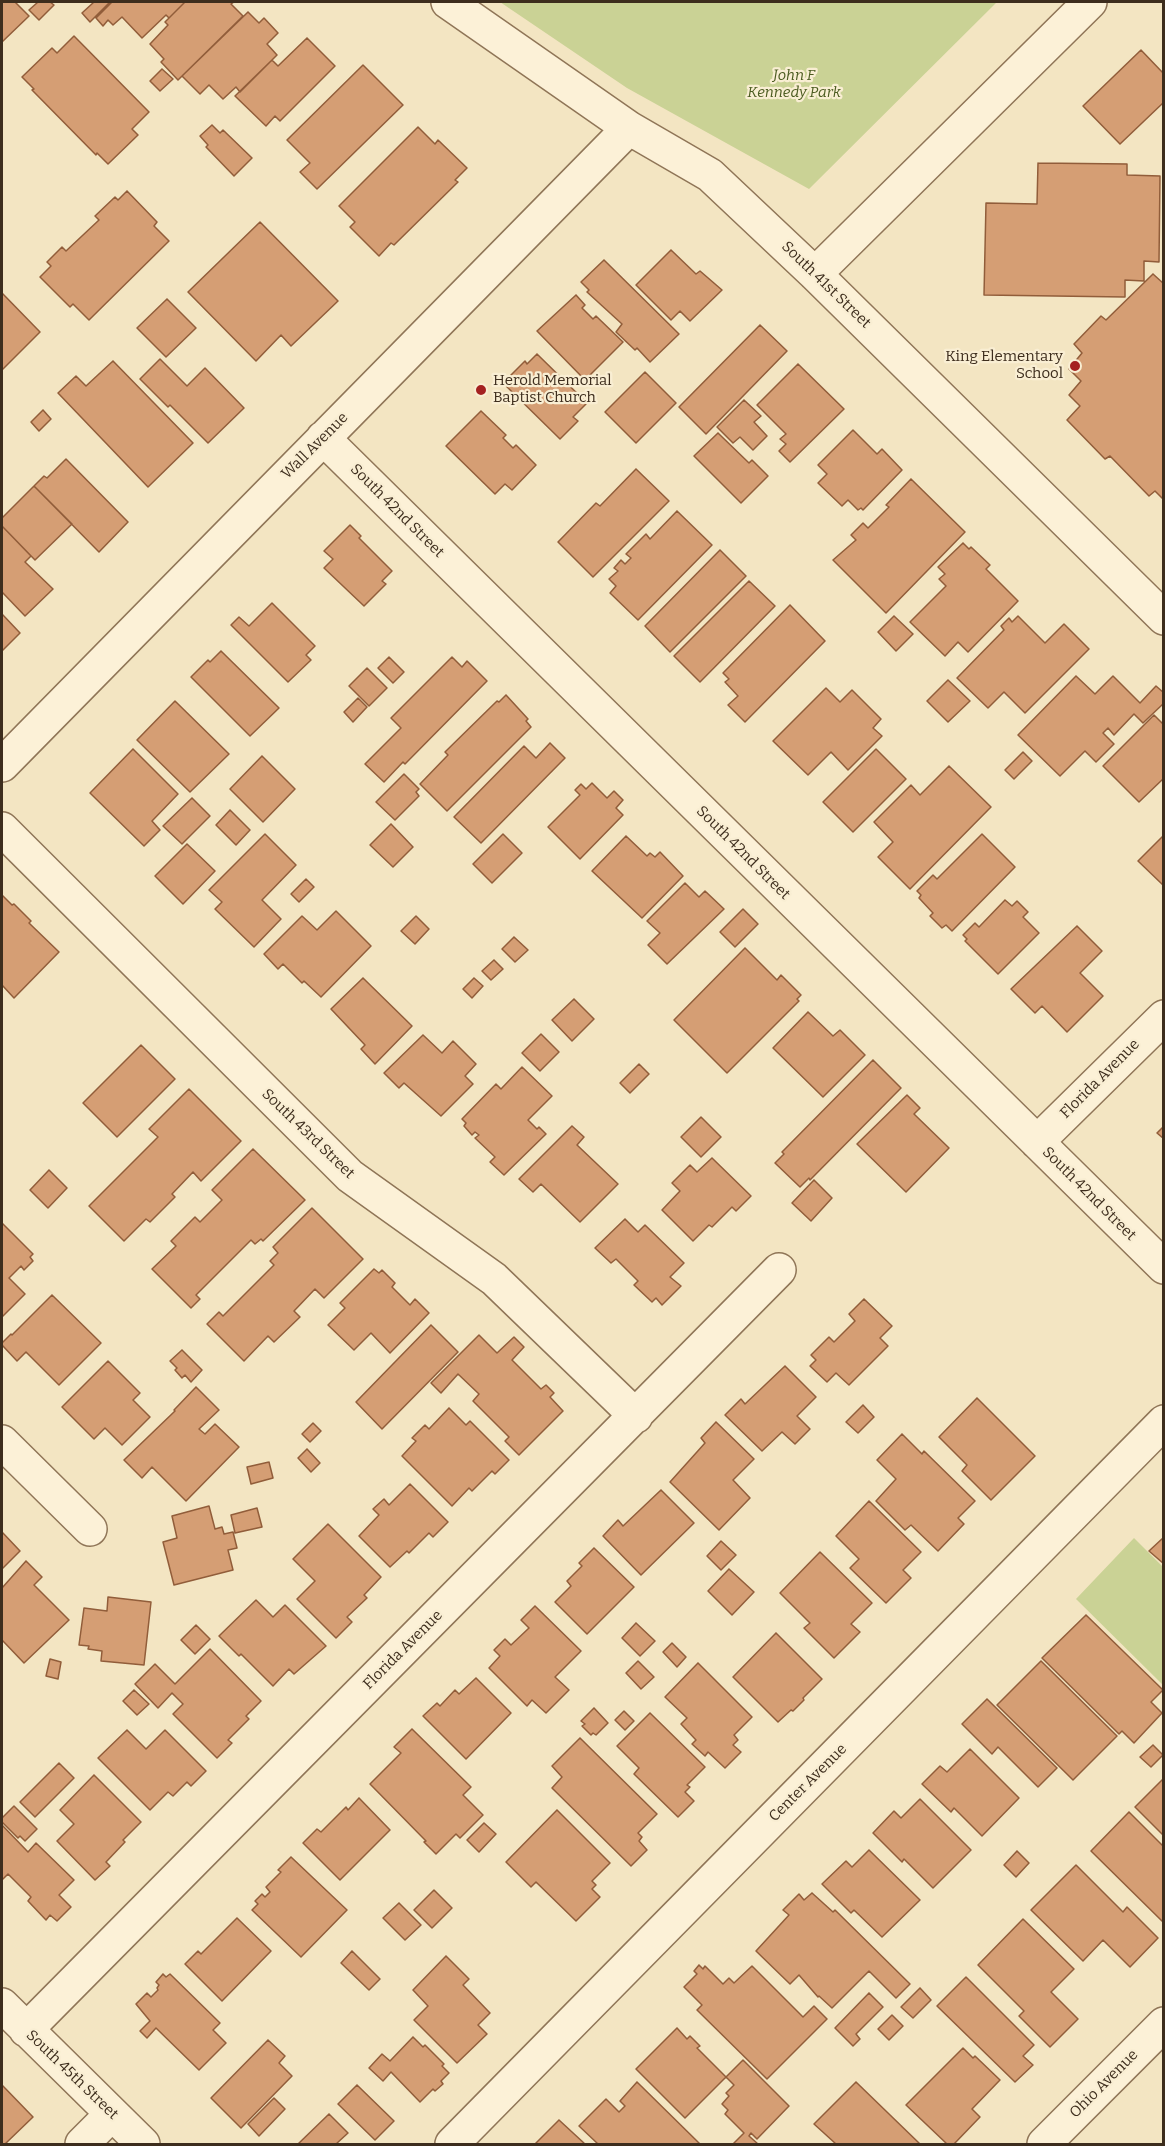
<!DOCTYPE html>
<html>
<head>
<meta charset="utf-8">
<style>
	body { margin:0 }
	#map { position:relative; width:1165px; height:2146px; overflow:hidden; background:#f3e5c2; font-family:Bitter,serif }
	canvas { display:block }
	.frame { position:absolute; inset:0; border:3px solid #3d2d1d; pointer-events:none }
</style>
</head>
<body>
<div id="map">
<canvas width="1165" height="2146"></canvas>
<div class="frame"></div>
</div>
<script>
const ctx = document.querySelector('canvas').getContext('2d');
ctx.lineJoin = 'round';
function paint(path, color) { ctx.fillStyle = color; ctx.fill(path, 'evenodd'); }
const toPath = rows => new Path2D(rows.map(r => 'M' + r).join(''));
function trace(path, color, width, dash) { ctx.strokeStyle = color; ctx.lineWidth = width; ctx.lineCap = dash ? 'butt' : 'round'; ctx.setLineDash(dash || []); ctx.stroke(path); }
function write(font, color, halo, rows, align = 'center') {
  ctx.font = font + ' Bitter,serif'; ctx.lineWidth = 4.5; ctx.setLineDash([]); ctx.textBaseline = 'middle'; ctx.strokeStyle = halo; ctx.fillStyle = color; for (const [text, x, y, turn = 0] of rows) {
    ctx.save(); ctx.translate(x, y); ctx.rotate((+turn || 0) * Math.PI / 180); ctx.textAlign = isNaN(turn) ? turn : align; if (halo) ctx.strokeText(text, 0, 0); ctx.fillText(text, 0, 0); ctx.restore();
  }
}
const green = toPath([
	[500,2,997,2,809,189,627,88],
	[1134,1538,1163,1567,1163,1685,1076,1599]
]);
const building = toPath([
	[2,2,15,2,29,16,2,42,2,2],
	[38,2,50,2,54,5,39,20,29,10,38,2],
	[94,2,110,2,90,22,82,13,94,2],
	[112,2,185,2,169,18,166,15,142,38,122,17,113,25,108,20,103,26,96,18,112,2],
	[185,2,234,2,231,4,243,16,178,80,161,62,164,59,150,44,168,25,165,22,185,2],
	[248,12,259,23,264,18,278,33,267,44,277,55,240,92,236,87,223,99,209,85,200,94,182,76,248,12],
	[74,36,149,112,132,129,138,135,108,164,97,153,96,155,32,90,34,89,22,77,52,48,57,53,74,36],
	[307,38,335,66,280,121,275,116,266,126,235,96,272,60,278,66,307,38],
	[1141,50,1164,74,1164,102,1120,144,1083,106,1141,50],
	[363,65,403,105,317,189,300,172,310,163,287,140,363,65],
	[162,69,173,79,160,91,150,81,162,69],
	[212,125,220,133,223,130,252,158,234,176,206,147,208,145,200,136,212,125],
	[418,127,435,144,438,140,467,168,455,180,458,182,394,245,391,243,379,256,350,227,355,222,339,206,418,127],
	[1038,163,1127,164,1127,175,1160,176,1159,262,1144,261,1144,281,1125,280,1125,297,984,295,986,203,1037,204,1038,163],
	[127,191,157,222,154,226,169,241,89,320,73,304,70,307,40,277,51,266,47,262,62,247,66,251,99,220,95,216,115,197,118,200,127,191],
	[260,222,338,301,291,346,281,335,256,361,188,292,260,222],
	[671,250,696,274,700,271,722,290,690,321,680,311,671,320,636,285,671,250],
	[604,260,679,334,650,362,637,348,635,350,616,332,622,324,587,292,589,290,581,282,604,260],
	[1153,274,1164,284,1164,500,1155,491,1149,496,1110,456,1105,459,1067,420,1080,406,1069,395,1081,381,1069,369,1082,353,1074,344,1101,316,1106,320,1153,274],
	[2,293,40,332,2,370,2,293],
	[576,295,585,305,582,308,593,319,596,316,623,342,585,380,537,331,576,295],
	[167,299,196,328,166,357,137,328,167,299],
	[760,325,787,351,706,434,679,407,760,325],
	[537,354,587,403,573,417,578,421,560,439,503,383,525,361,527,364,537,354],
	[160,359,187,386,205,368,244,408,208,443,170,405,168,407,140,379,160,359],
	[113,361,193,443,148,487,58,393,76,376,86,386,113,361],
	[798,364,844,409,790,462,779,451,786,444,780,439,786,434,757,405,798,364],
	[645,372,676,403,636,443,605,412,645,372],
	[744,400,761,416,754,422,767,436,753,450,740,437,733,443,717,427,744,400],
	[43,410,51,419,39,431,31,422,43,410],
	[481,411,506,435,503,438,513,448,516,445,536,465,512,490,505,484,495,494,446,446,481,411],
	[853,430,877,454,882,449,902,470,863,510,861,508,858,510,848,500,842,506,818,483,827,474,818,465,853,430],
	[718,433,749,463,752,460,768,476,741,503,694,456,718,433],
	[66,459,128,522,99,552,34,486,44,476,47,478,66,459],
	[636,469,669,501,593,577,558,542,596,503,600,506,636,469],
	[911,479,965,532,886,613,833,560,856,540,851,535,863,523,868,528,889,507,886,505,911,479],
	[34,486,72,524,35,560,2,526,2,518,34,486],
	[677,511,712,545,638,620,610,593,616,586,609,579,618,571,614,568,621,560,625,564,631,558,626,554,646,534,650,539,677,511],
	[350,525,361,536,359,538,392,571,382,581,386,584,364,606,324,568,333,559,324,551,350,525],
	[2,526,31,556,25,562,53,589,25,616,2,592,2,526],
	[963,543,969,549,971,547,990,565,986,569,1018,601,968,652,958,642,945,656,910,622,946,586,939,579,945,574,938,567,963,543],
	[720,550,746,576,670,652,645,626,720,550],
	[749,581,775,606,700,682,674,656,749,581],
	[272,603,315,646,306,655,311,660,288,682,231,625,239,617,249,626,272,603],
	[790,605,825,641,745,722,728,705,738,696,725,682,729,679,723,673,790,605],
	[2,614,20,633,2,651,2,614],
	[894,616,913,634,896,651,878,632,894,616],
	[1018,616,1045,643,1064,624,1089,649,1025,713,1004,692,988,708,957,678,1004,630,1001,626,1009,618,1012,622,1018,616],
	[221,651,279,708,250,736,191,677,208,660,210,662,221,651],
	[389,657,404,672,393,683,378,668,389,657],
	[452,657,462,667,467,661,487,681,405,764,403,762,384,782,365,764,401,728,391,718,452,657],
	[367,668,387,688,369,706,349,686,367,668],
	[1076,676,1095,694,1113,676,1140,703,1156,686,1164,693,1164,703,1143,723,1134,714,1114,735,1108,728,1103,733,1114,744,1096,762,1085,751,1060,776,1018,735,1076,676],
	[948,680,970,701,948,722,927,701,948,680],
	[826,688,840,702,852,690,881,719,873,728,882,736,848,770,831,752,808,775,773,741,826,688],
	[506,695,528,719,526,721,531,727,447,811,420,784,448,755,445,752,497,701,499,702,506,695],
	[358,698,367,707,353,722,344,712,358,698],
	[175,701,229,754,190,792,137,740,175,701],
	[1154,715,1164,725,1164,778,1139,802,1103,766,1154,715],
	[550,743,565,758,481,843,454,817,524,746,536,758,550,743],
	[133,749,178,794,152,821,160,830,144,846,90,793,133,749],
	[876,749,906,779,853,832,823,802,876,749],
	[1023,752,1032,761,1014,779,1005,770,1023,752],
	[262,756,295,789,263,822,230,789,262,756],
	[949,766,991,807,910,889,878,857,893,842,874,822,911,785,920,795,949,766],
	[404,774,419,789,416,792,419,796,395,820,376,802,404,774],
	[592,783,607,798,614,791,623,800,616,808,623,815,580,859,548,827,580,795,575,790,581,784,586,789,592,783],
	[192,798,210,816,182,844,163,826,192,798],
	[230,810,250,830,236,845,216,825,230,810],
	[391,824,413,847,393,867,370,845,391,824],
	[265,834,296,865,262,900,281,919,254,947,215,909,222,902,209,890,265,834],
	[503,834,522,853,492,883,473,864,503,834],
	[982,834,1015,867,952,931,946,925,942,928,930,916,933,913,919,898,921,895,917,891,933,875,937,879,982,834],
	[1164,835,1164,886,1138,861,1164,835],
	[626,836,647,856,650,853,655,857,660,852,683,876,642,918,592,871,626,836],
	[187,844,215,871,183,904,155,876,187,844],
	[306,879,314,887,299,902,291,894,306,879],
	[685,883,699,897,705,891,724,909,667,964,648,945,660,933,647,921,685,883],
	[2,895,12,905,14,904,31,921,29,923,59,952,14,998,2,985,2,895],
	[1005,900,1012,906,1017,901,1028,912,1023,917,1039,933,998,974,965,941,967,939,963,935,975,923,979,927,1005,900],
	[743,909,758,924,735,947,720,932,743,909],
	[336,911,371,946,321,997,304,981,302,983,283,964,278,969,264,954,302,916,317,930,336,911],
	[416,916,429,929,415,944,401,931,416,916],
	[1077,926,1102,951,1080,973,1103,996,1067,1032,1042,1006,1035,1013,1011,989,1077,926],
	[514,937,528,950,515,962,502,949,514,937],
	[745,948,777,980,781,975,801,995,797,999,799,1001,727,1073,674,1020,745,948],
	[494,960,503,969,491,980,482,971,494,960],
	[363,978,412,1026,375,1064,361,1049,365,1045,331,1009,363,978],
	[474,978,483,986,472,998,463,989,474,978],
	[574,999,594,1019,572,1041,552,1020,574,999],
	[808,1012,833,1036,840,1030,865,1055,823,1097,773,1048,808,1012],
	[541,1034,559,1052,540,1071,522,1053,541,1034],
	[423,1035,442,1053,453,1041,476,1064,465,1076,473,1084,441,1116,404,1083,399,1088,384,1073,423,1035],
	[141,1045,175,1079,117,1137,83,1103,141,1045],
	[873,1060,901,1088,810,1180,809,1178,800,1187,775,1163,784,1154,782,1152,873,1060],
	[639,1064,649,1074,630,1093,620,1083,639,1064],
	[522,1067,552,1096,528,1120,537,1129,539,1127,546,1134,504,1175,490,1162,495,1157,475,1138,479,1135,475,1132,472,1135,464,1126,466,1123,462,1119,496,1084,501,1089,522,1067],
	[189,1089,241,1141,201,1181,193,1172,172,1194,175,1197,150,1222,146,1219,124,1241,89,1206,158,1137,149,1129,189,1089],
	[907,1095,920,1108,914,1114,949,1148,906,1192,857,1144,907,1095],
	[701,1117,721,1137,701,1157,681,1137,701,1117],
	[572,1126,584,1137,577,1145,618,1184,580,1222,541,1184,533,1192,519,1179,572,1126],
	[1164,1126,1164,1139,1157,1133,1164,1126],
	[253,1149,305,1200,263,1241,261,1239,255,1244,251,1240,196,1295,200,1299,191,1308,152,1269,176,1246,171,1241,195,1217,200,1222,222,1200,212,1190,253,1149],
	[712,1158,751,1196,736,1211,732,1207,712,1227,709,1225,693,1241,662,1210,680,1191,672,1183,690,1165,697,1172,712,1158],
	[49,1170,67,1188,48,1208,30,1190,49,1170],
	[814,1180,832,1198,811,1221,792,1203,814,1180],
	[312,1208,363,1259,324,1298,315,1289,294,1311,300,1317,274,1342,268,1336,244,1361,207,1324,219,1312,223,1316,274,1265,270,1261,278,1253,273,1247,312,1208],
	[625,1219,638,1232,645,1225,684,1263,670,1277,681,1286,662,1305,656,1298,652,1302,634,1285,638,1281,616,1259,611,1263,595,1248,625,1219],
	[2,1223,33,1254,30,1257,33,1261,24,1270,21,1266,9,1278,25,1294,2,1317,2,1223],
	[374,1269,379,1273,382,1270,395,1283,392,1287,410,1305,415,1299,429,1313,390,1353,371,1333,354,1350,328,1325,345,1308,340,1303,374,1269],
	[52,1295,101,1343,59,1385,26,1352,17,1361,2,1345,2,1343,11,1334,12,1335,52,1295],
	[864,1299,892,1326,880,1338,888,1346,849,1385,836,1373,827,1382,810,1366,816,1360,811,1355,829,1337,834,1342,855,1321,849,1314,864,1299],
	[431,1325,458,1352,382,1429,356,1402,431,1325],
	[479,1335,497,1353,514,1337,524,1347,512,1360,541,1389,546,1385,554,1393,550,1397,563,1411,519,1455,505,1441,509,1437,473,1401,479,1394,458,1374,441,1393,431,1383,479,1335],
	[182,1350,202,1370,191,1382,185,1375,182,1378,175,1370,177,1368,170,1361,182,1350],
	[108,1361,140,1393,133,1400,150,1417,122,1445,105,1428,94,1439,62,1407,108,1361],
	[785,1366,816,1397,797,1416,810,1429,795,1444,782,1432,762,1451,725,1415,741,1399,745,1404,785,1366],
	[196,1387,219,1410,199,1429,205,1434,215,1424,239,1447,186,1501,152,1467,142,1478,124,1460,175,1411,174,1410,196,1387],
	[977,1398,1035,1456,991,1500,962,1471,967,1465,939,1437,977,1398],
	[863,1405,874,1417,858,1433,846,1422,863,1405],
	[449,1408,466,1425,470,1421,509,1460,495,1474,492,1471,472,1491,469,1488,452,1506,402,1456,416,1441,412,1438,425,1425,429,1429,449,1408],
	[716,1422,754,1459,733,1480,750,1498,719,1530,670,1482,705,1443,701,1438,716,1422],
	[313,1423,321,1431,310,1442,302,1434,313,1423],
	[902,1434,922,1454,924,1451,975,1501,958,1518,964,1524,938,1551,911,1525,905,1530,876,1501,896,1479,877,1460,902,1434],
	[307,1449,320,1463,311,1472,298,1458,307,1449],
	[269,1462,273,1478,251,1484,247,1467,269,1462],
	[410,1484,448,1522,433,1537,429,1533,409,1553,407,1551,390,1567,359,1536,379,1515,373,1509,384,1499,389,1505,410,1484],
	[661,1490,694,1523,641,1575,603,1536,618,1520,623,1526,661,1490],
	[869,1501,921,1552,903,1570,911,1578,886,1603,850,1568,859,1559,836,1536,869,1501],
	[209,1506,215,1529,222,1527,224,1534,233,1532,237,1548,228,1550,233,1570,174,1585,163,1542,177,1538,172,1516,209,1506],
	[257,1508,262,1527,235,1533,231,1515,257,1508],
	[328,1524,381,1577,364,1595,367,1598,347,1617,352,1622,336,1638,297,1599,315,1581,293,1559,328,1524],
	[2,1532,20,1551,2,1569,2,1532],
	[1164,1537,1164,1564,1149,1551,1164,1537],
	[721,1541,736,1555,721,1570,707,1556,721,1541],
	[594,1548,634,1587,587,1634,555,1602,571,1586,567,1581,582,1566,579,1563,594,1548],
	[820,1552,872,1603,851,1624,860,1632,834,1658,804,1628,810,1623,780,1593,820,1552],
	[26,1561,42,1577,34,1585,69,1620,24,1663,2,1640,2,1588,26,1561],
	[729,1569,754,1592,732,1615,708,1591,729,1569],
	[108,1597,151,1602,144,1665,101,1661,102,1651,88,1649,89,1646,79,1645,84,1608,107,1611,108,1597],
	[256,1600,273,1617,285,1605,326,1646,294,1674,289,1669,273,1686,241,1654,239,1656,219,1636,256,1600],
	[535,1606,581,1651,555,1677,569,1690,546,1713,532,1700,527,1706,489,1668,500,1656,494,1650,505,1639,511,1645,529,1628,521,1620,535,1606],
	[1086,1615,1163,1690,1151,1702,1162,1713,1134,1743,1122,1731,1119,1734,1042,1658,1086,1615],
	[636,1623,655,1641,640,1656,622,1638,636,1623],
	[196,1625,210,1639,195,1654,181,1640,196,1625],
	[776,1633,822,1679,803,1698,804,1700,793,1711,791,1710,778,1722,733,1677,776,1633],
	[672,1643,686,1657,677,1667,663,1652,672,1643],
	[210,1649,261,1701,246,1716,249,1719,228,1740,232,1743,217,1758,173,1714,183,1704,172,1693,158,1708,135,1684,155,1664,175,1684,210,1649],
	[50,1659,61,1662,58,1679,46,1676,50,1659],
	[638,1661,654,1677,641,1689,626,1673,638,1661],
	[1041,1661,1117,1736,1073,1780,997,1705,1041,1661],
	[698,1663,752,1717,734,1735,738,1740,733,1745,741,1752,725,1768,708,1752,705,1756,692,1744,696,1740,681,1724,687,1718,665,1697,698,1663],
	[476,1678,511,1713,466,1759,423,1716,437,1703,440,1706,455,1690,459,1694,476,1678],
	[134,1690,149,1704,137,1715,123,1701,134,1690],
	[987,1699,1057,1768,1038,1787,998,1747,992,1754,962,1724,987,1699],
	[594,1708,608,1723,596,1735,593,1733,591,1735,582,1726,585,1724,581,1721,594,1708],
	[624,1711,634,1721,625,1730,615,1720,624,1711],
	[650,1713,705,1767,687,1785,690,1787,685,1792,694,1801,678,1817,634,1774,639,1768,617,1746,650,1713],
	[412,1729,471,1787,463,1795,483,1815,460,1838,456,1834,436,1854,424,1842,426,1841,370,1784,401,1753,394,1747,412,1729],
	[127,1730,146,1749,165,1730,206,1771,191,1786,187,1782,173,1796,168,1792,150,1810,98,1758,127,1730],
	[580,1738,657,1814,638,1833,642,1837,639,1841,647,1850,631,1866,552,1788,562,1777,552,1766,580,1738],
	[1153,1745,1163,1755,1151,1767,1140,1757,1153,1745],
	[970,1749,1019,1798,982,1836,954,1808,951,1812,922,1784,940,1766,947,1772,970,1749],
	[59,1763,74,1778,35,1817,20,1802,59,1763],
	[94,1775,141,1822,123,1840,125,1842,106,1862,110,1866,95,1880,57,1841,74,1824,60,1810,94,1775],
	[1164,1778,1164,1836,1135,1807,1164,1778],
	[359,1798,390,1830,340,1880,303,1843,317,1829,321,1832,346,1807,348,1810,359,1798],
	[920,1799,971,1850,933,1888,904,1859,902,1862,873,1833,894,1811,901,1818,920,1799],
	[14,1806,37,1829,25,1841,20,1836,18,1838,2,1822,2,1818,14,1806],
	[557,1810,610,1863,592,1881,596,1885,592,1889,600,1897,576,1921,536,1882,531,1887,506,1862,557,1810],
	[1129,1812,1164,1847,1164,1923,1091,1851,1129,1812],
	[484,1823,496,1834,479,1852,467,1840,484,1823],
	[2,1825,28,1852,36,1843,74,1880,59,1895,71,1907,57,1921,50,1915,46,1920,28,1901,31,1897,8,1874,3,1879,2,1878,2,1825],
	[869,1850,920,1900,882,1937,854,1910,851,1913,822,1884,846,1861,852,1867,869,1850],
	[1017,1851,1029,1863,1016,1877,1004,1865,1017,1851],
	[291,1857,347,1910,301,1957,252,1910,258,1904,255,1901,262,1894,265,1897,270,1892,266,1887,281,1872,278,1870,291,1857],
	[1076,1865,1123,1912,1127,1907,1158,1938,1130,1967,1103,1940,1083,1961,1031,1910,1076,1865],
	[434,1890,452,1908,432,1928,414,1910,434,1890],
	[812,1893,833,1912,835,1910,910,1984,896,1998,869,1971,832,2008,819,1996,818,1997,799,1975,790,1984,756,1951,789,1915,783,1910,799,1894,804,1900,812,1893],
	[399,1903,421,1925,405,1940,383,1918,399,1903],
	[237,1918,271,1951,222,2001,185,1964,198,1951,201,1954,237,1918],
	[1023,1919,1074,1969,1051,1992,1078,2019,1050,2047,1019,2016,1024,2011,978,1965,1023,1919],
	[352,1951,380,1979,369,1990,341,1963,352,1951],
	[446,1956,469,1979,463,1985,490,2013,478,2025,487,2034,457,2063,414,2020,428,2006,413,1990,446,1956],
	[699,1965,703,1969,705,1966,723,1984,729,1978,734,1983,752,1966,803,2017,814,2006,827,2019,767,2079,697,2010,702,2005,684,1987,697,1974,694,1971,699,1965],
	[163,1974,166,1977,170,1974,220,2023,213,2030,226,2043,199,2070,156,2028,147,2038,140,2031,150,2021,136,2004,147,1993,151,1997,158,1990,157,1988,159,1985,156,1982,163,1974],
	[966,1977,1034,2045,1023,2056,1033,2065,1015,2082,937,2006,966,1977],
	[920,1988,931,2000,913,2018,901,2007,920,1988],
	[869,1993,883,2007,856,2034,860,2039,853,2046,835,2028,869,1993],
	[892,2015,903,2026,889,2040,878,2029,892,2015],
	[677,2028,687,2039,690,2036,700,2046,697,2048,726,2077,685,2118,636,2069,677,2028],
	[413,2037,423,2047,425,2045,444,2064,442,2066,449,2073,441,2081,443,2084,435,2091,433,2089,420,2102,391,2072,383,2081,369,2068,382,2054,390,2061,413,2037],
	[268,2040,285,2056,279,2063,292,2076,241,2128,211,2098,268,2040],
	[963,2048,973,2058,975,2056,1000,2080,972,2109,980,2117,954,2144,947,2144,906,2105,963,2048],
	[743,2060,789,2106,757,2139,751,2133,749,2136,758,2144,733,2144,744,2133,725,2114,728,2110,722,2104,729,2096,726,2093,734,2085,726,2077,743,2060],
	[637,2082,700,2144,598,2144,579,2126,606,2099,619,2112,625,2106,620,2101,637,2082],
	[856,2082,920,2144,836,2144,814,2124,856,2082],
	[2,2085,33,2117,5,2144,2,2144,2,2085],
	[357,2085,394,2121,375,2140,338,2104,357,2085],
	[274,2098,285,2109,259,2136,248,2124,274,2098],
	[329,2114,348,2133,336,2144,298,2144,329,2114],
	[559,2120,585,2144,535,2144,559,2120]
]);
const minor = toPath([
	[448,2,629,128,710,175,815,274,1164,618],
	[815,274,1090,2],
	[323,438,1164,1267],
	[2,765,629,128],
	[2,829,350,1176,494,1279,636,1416],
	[1037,1142,1164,1017],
	[2,1442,90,1529],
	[2,2005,143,2144],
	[26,2030,779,1270],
	[82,2144,112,2114],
	[452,2144,1164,1422],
	[1044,2144,1164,2024]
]);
const markers = [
	[1075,366,6,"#a42120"],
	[481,390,6,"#a42120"]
];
const parkNames = [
	["John F",794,76],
	["Kennedy Park",794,93]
];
const streetNames = [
	["South 41st Street",826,285,44],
	["Wall Avenue",315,446,-45],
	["South 42nd Street",397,511,45],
	["South 42nd Street",743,853,45],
	["Florida Avenue",1100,1079,-45],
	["South 43rd Street",308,1134,44],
	["South 42nd Street",1089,1194,45],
	["Florida Avenue",403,1650,-45],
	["Center Avenue",808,1783,-45],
	["South 45th Street",72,2075,44],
	["Ohio Avenue",1104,2084,-45]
];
const poiNames = [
	["King Elementary",1063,357],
	["School",1063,374],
	["Herold Memorial",493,381,"left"],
	["Baptist Church",493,398,"left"]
];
paint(green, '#cad295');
paint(building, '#d59e74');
trace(building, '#915d3a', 1.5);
trace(minor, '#8f7557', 36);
trace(minor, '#fcf1d7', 33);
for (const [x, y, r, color] of markers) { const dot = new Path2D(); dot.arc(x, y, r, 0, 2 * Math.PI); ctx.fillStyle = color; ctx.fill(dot); trace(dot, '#f9eed3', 2); }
write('italic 15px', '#4c5c21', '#f9eed3', parkNames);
write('15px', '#3d2d1d', '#f9eed3', streetNames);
write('15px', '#3d2d1d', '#f9eed3', poiNames, 'right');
</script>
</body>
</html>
